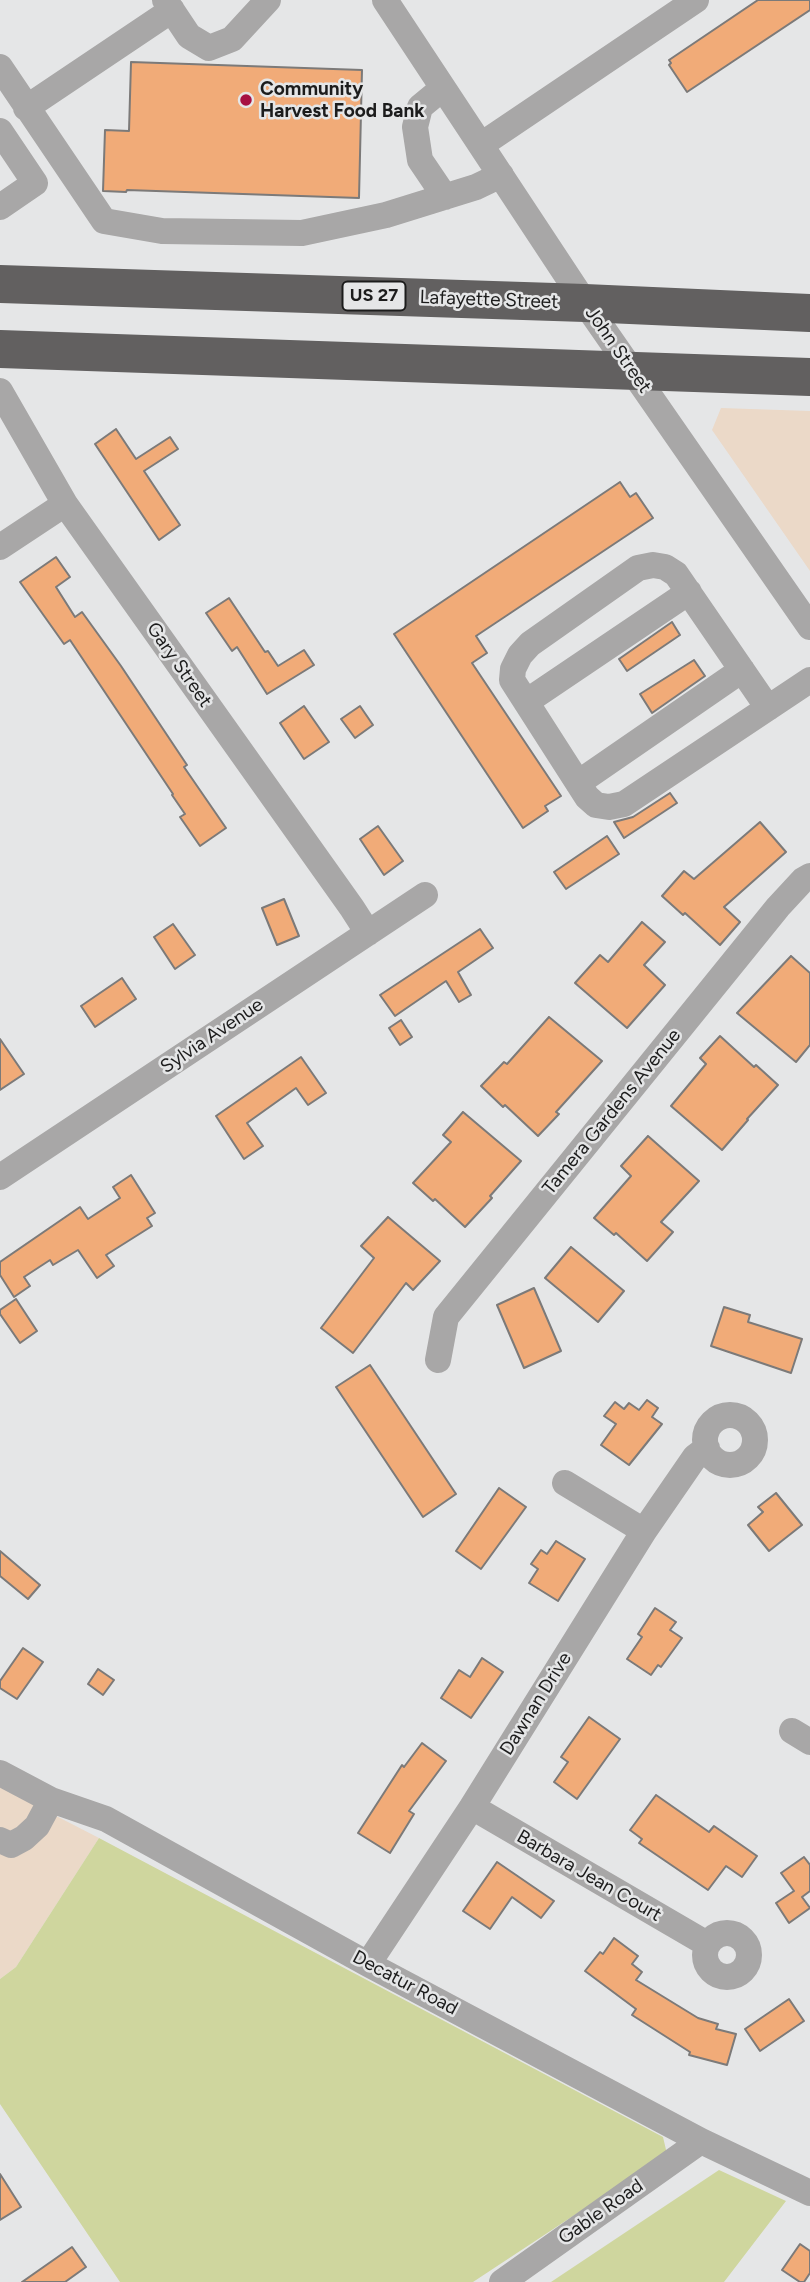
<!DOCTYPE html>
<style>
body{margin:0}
canvas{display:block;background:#e5e6e7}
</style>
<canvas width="810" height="2282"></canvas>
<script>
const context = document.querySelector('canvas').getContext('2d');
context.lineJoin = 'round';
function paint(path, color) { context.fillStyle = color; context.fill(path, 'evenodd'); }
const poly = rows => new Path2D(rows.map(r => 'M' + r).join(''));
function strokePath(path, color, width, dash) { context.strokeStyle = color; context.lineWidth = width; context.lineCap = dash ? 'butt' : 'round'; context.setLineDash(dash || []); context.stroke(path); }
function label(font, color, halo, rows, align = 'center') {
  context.font = font + ' Figtree,sans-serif'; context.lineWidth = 5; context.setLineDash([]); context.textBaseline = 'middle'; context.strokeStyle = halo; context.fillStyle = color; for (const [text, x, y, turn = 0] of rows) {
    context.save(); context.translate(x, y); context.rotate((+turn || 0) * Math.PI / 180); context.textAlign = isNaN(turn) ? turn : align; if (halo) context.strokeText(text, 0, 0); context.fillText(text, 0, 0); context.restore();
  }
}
paint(poly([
 [721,408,810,411,810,571,712,430],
 [0,1787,99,1838,16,1967,0,1979]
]), '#ebd9c8');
paint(poly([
 [99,1838,663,2137,667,2154,473,2282,120,2282,0,2104,0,1979,16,1967],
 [719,2170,786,2201,724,2282,551,2282]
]), '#cfd69e');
const building = poly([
 [758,0,810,0,810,10,687,92,669,65,671,63,669,60,758,0],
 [131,62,362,70,359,198,127,190,126,192,103,191,105,130,129,131,131,62],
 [116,429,136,459,170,437,178,449,144,471,180,525,159,540,95,444,116,429],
 [620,482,630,497,636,493,653,518,476,636,487,653,472,663,561,796,545,806,548,811,523,828,394,634,620,482],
 [56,557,70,577,56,587,75,617,82,612,121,666,187,765,184,767,226,828,200,846,180,817,185,814,172,795,173,794,70,640,64,644,20,582,56,557],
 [229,598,265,652,268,651,278,666,304,650,314,665,267,694,237,647,232,651,206,613,229,598],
 [672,622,680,635,627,671,619,659,672,622],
 [694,660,705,676,652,713,640,694,694,660],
 [304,706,329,742,304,759,280,723,304,706],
 [360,706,373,725,355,738,341,719,360,706],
 [670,793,677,803,624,838,614,822,633,817,670,793],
 [760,822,786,852,724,907,740,922,720,945,685,913,683,915,662,896,684,871,694,879,760,822],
 [378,826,403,861,384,875,360,839,378,826],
 [607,836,619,854,566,889,554,872,607,836],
 [284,899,299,936,277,945,262,908,284,899],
 [642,922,665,942,644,965,665,985,627,1028,575,983,600,955,608,962,642,922],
 [173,924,195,955,175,969,154,937,173,924],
 [480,929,493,948,458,972,471,995,459,1002,446,981,395,1016,380,995,480,929],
 [791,956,810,973,810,1045,796,1062,737,1013,791,956],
 [122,978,136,999,95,1027,81,1006,122,978],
 [549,1017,602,1061,556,1112,559,1114,538,1136,505,1105,503,1107,481,1086,504,1062,507,1064,549,1017],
 [401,1020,412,1037,400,1045,389,1028,401,1020],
 [720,1036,754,1067,756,1065,778,1085,747,1119,748,1120,722,1150,671,1106,706,1064,700,1058,720,1036],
 [0,1039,24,1074,0,1090,0,1039],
 [301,1057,326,1093,308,1105,296,1088,247,1123,263,1146,244,1159,216,1116,301,1057],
 [463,1112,521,1161,490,1196,492,1198,465,1227,435,1199,433,1201,413,1183,451,1142,443,1135,463,1112],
 [648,1136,699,1181,661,1222,673,1232,647,1261,616,1233,614,1235,594,1218,631,1176,621,1166,648,1136],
 [131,1175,155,1213,147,1218,152,1226,106,1255,114,1266,97,1278,78,1250,53,1265,50,1260,24,1277,30,1286,14,1297,0,1275,0,1262,80,1207,88,1219,120,1198,113,1187,131,1175],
 [388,1217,440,1261,413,1290,406,1283,353,1353,321,1328,374,1258,361,1246,388,1217],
 [571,1247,624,1291,598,1322,545,1278,571,1247],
 [534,1288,561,1351,524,1368,497,1305,534,1288],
 [16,1299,37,1331,20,1343,0,1314,0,1310,16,1299],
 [724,1307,750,1315,748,1322,802,1339,791,1373,711,1346,724,1307],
 [370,1365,456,1494,423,1517,336,1387,370,1365],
 [647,1400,658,1408,652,1417,662,1424,629,1465,601,1445,616,1424,604,1416,615,1402,624,1409,629,1403,639,1410,647,1400],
 [499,1488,526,1507,481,1569,456,1551,499,1488],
 [776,1493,802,1525,769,1551,748,1525,763,1512,758,1507,776,1493],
 [556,1541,585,1559,558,1601,529,1583,538,1569,531,1564,541,1550,547,1554,556,1541],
 [0,1551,40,1585,28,1599,0,1576,0,1551],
 [655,1608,676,1622,670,1630,682,1638,661,1667,658,1665,651,1675,627,1659,642,1637,638,1634,655,1608],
 [23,1648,43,1662,17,1699,0,1688,0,1681,23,1648],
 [482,1658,503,1672,471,1718,441,1698,459,1670,470,1677,482,1658],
 [98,1669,114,1680,103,1695,88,1684,98,1669],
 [589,1717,620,1739,577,1799,554,1782,568,1762,561,1757,589,1717],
 [422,1743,446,1761,409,1811,414,1814,390,1853,358,1833,402,1765,404,1767,422,1743],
 [656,1795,709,1832,714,1826,757,1856,742,1877,726,1866,708,1890,639,1843,642,1839,630,1830,656,1795],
 [804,1857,810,1865,810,1891,802,1897,810,1908,789,1923,776,1903,794,1891,781,1873,804,1857],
 [497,1862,554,1901,541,1918,512,1897,490,1929,463,1911,497,1862],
 [614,1938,638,1956,632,1964,642,1972,636,1980,698,2018,718,2024,716,2029,736,2034,727,2065,689,2055,690,2052,632,2015,636,2009,585,1971,600,1952,603,1954,614,1938],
 [789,1999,804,2021,760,2051,745,2029,789,1999],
 [0,2174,21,2207,0,2220,0,2174],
 [800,2244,810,2251,810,2273,804,2282,800,2282,782,2270,800,2244],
 [72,2247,86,2267,65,2282,22,2282,72,2247]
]);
paint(building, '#f1ab78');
strokePath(building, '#7c7a79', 2);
strokePath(poly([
 [165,0,189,36,209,48,232,39,268,0],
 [385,0,585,303,810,627],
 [0,67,104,221,162,231,302,233,386,215,476,187,501,175],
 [443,88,420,107,415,127,420,160,445,197],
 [26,108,172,10],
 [0,131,35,183,0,207],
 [481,145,696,0],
 [0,391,65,504,352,908,368,933],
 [0,547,65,504],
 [526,702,689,592],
 [768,708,676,574,665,567,653,565,638,568,530,644,520,655,513,669,512,680,587,797,596,805,609,807,624,804,810,680],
 [578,783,742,670],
 [0,1177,425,895],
 [438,1360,446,1317,778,907,803,880,810,876],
 '705 1440a25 25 0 1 1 50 0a25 25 0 1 1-50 0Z',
 [565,1483,644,1531],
 [792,1731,810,1742],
 [0,1773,51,1800,106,1819,368,1964,701,2141,810,2193],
 [472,1807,707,1944],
 [0,1840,11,1845,24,1838,37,1826,51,1800],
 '705 1955a22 22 0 1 1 44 0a22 22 0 1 1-44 0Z',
 [368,1964,472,1807,644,1531,695,1457,707,1448],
 [502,2282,701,2141]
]), '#a8a7a7', 26);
strokePath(poly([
 [0,284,585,303,810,313],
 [0,349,810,377]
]), '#626060', 38);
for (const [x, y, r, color] of [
 [246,100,7,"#a71042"]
]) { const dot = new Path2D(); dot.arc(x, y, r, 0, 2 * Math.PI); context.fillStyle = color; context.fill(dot); strokePath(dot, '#e5e6e7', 2.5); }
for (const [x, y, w] of [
 [374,296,63]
]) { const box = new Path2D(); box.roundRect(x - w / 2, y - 14.5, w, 29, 5); context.fillStyle = '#e5e6e7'; context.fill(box); strokePath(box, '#1c1c1c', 2); }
label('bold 18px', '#1c1c1c', null, [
 ["US 27",374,296]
]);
label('bold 19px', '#1c1c1c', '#e5e6e7', [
 ["Community",260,89],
 ["Harvest Food Bank",260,111]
], 'left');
label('19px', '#1c1c1c', '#e5e6e7', [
 ["Lafayette Street",489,300,2],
 ["John Street",618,350,55],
 ["Gary Street",179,665,55],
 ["Sylvia Avenue",212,1036,-34],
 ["Tamera Gardens Avenue",612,1112,-51],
 ["Dawnan Drive",536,1704,-58],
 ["Barbara Jean Court",589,1876,30],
 ["Decatur Road",405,1983,28],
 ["Gable Road",601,2212,-35]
]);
</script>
